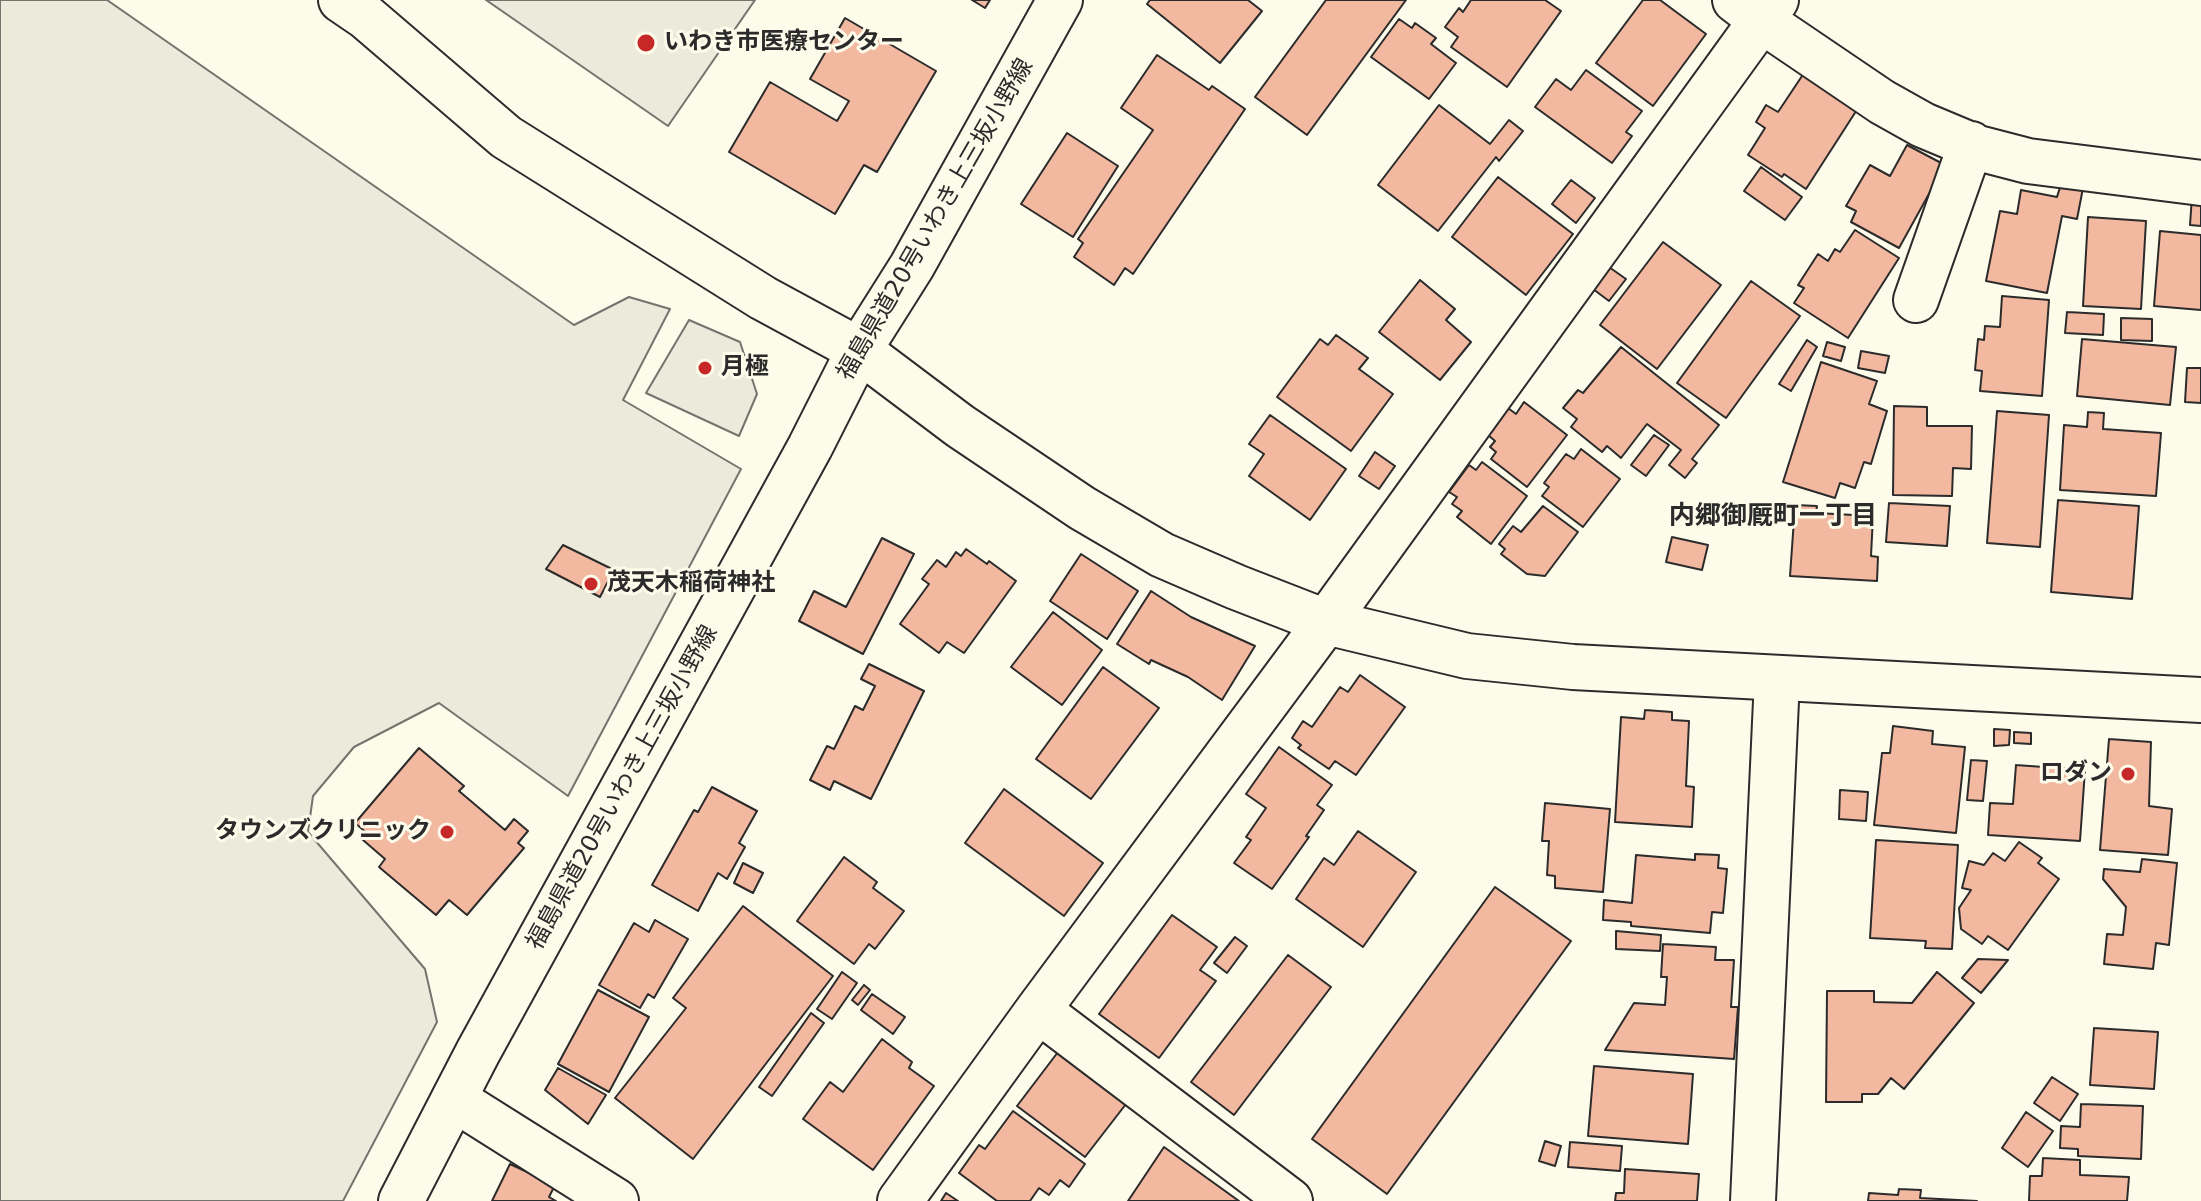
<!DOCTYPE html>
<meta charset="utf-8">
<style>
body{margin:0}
canvas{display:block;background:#fdfbea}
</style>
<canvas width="2201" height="1201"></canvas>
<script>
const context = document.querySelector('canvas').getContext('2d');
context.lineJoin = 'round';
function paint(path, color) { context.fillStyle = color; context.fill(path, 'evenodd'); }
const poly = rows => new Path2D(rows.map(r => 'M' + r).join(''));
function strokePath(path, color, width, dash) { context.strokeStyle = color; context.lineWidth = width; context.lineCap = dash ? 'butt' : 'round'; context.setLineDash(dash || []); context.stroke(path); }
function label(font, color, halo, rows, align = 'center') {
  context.font = font + ' "DejaVu Sans","Noto Sans JP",sans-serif'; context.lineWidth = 6; context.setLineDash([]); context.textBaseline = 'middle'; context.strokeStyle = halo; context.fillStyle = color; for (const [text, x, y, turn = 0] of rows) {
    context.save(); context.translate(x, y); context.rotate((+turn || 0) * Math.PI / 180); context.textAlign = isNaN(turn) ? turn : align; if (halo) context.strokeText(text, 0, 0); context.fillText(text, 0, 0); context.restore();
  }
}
const green = poly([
 [0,0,107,0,574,325,629,297,670,309,623,400,741,469,568,796,439,703,354,747,313,796,308,832,425,969,437,1022,343,1201,0,1201,0,0]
]);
paint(green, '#ecebdb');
strokePath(green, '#74746e', 2);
const parking = poly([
 [486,0,755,0,668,126,486,0],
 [689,320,740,342,757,394,739,436,646,393,689,320]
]);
paint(parking, '#eceadb');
strokePath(parking, '#74746e', 2);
const building = poly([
 [972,0,990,0,985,8,972,0],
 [1150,0,1248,0,1262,11,1220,63,1147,4,1150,0],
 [1326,0,1406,0,1307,135,1255,97,1326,0],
 [1471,0,1545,0,1561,11,1507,87,1451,47,1458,37,1445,27,1459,8,1463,12,1471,0],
 [1643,0,1660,0,1706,34,1653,106,1596,63,1643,0],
 [845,18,936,71,877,172,864,165,835,214,729,152,770,82,837,121,849,101,810,79,845,18],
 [1399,19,1412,28,1415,23,1436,38,1431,44,1456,63,1429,99,1371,57,1399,19],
 [1157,55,1209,90,1212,86,1245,109,1133,274,1125,268,1114,285,1074,257,1083,243,1078,239,1153,130,1121,108,1157,55],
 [1586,70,1642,111,1626,132,1632,136,1612,163,1535,107,1556,79,1571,90,1586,70],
 [1806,70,1860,105,1806,189,1784,174,1782,177,1748,155,1765,128,1756,122,1766,105,1778,112,1806,70],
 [1439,105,1490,144,1509,120,1523,131,1499,161,1496,157,1438,231,1378,185,1439,105],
 [1067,133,1118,166,1073,237,1021,204,1067,133],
 [1907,145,1945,165,1899,248,1851,222,1856,211,1846,206,1870,165,1890,176,1907,145],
 [1761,167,1802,197,1785,220,1744,191,1761,167],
 [1498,177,1573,234,1526,295,1452,237,1498,177],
 [1571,180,1595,198,1576,223,1552,204,1571,180],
 [2061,184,2083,188,2077,219,2062,216,2047,293,1986,281,2000,211,2017,214,2021,190,2057,197,2061,184],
 [2192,196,2201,197,2201,226,2190,225,2192,196],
 [2088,217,2146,221,2141,309,2083,306,2088,217],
 [1855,230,1899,258,1848,338,1794,303,1804,288,1798,285,1818,254,1828,261,1835,249,1840,252,1855,230],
 [2160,231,2201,235,2201,310,2154,306,2160,231],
 [1663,242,1721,285,1657,369,1600,325,1663,242],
 [1609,267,1626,279,1609,301,1593,289,1609,267],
 [1420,280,1455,309,1446,320,1471,342,1440,380,1379,332,1420,280],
 [1751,281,1800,316,1726,418,1677,383,1751,281],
 [2002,296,2049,300,2042,396,1980,391,1982,371,1975,370,1978,339,1984,340,1985,326,2000,327,2002,296],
 [2067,312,2104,314,2103,335,2065,333,2067,312],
 [2121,318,2152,319,2152,341,2121,340,2121,318],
 [1336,335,1368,358,1359,369,1393,394,1351,451,1277,397,1320,339,1328,345,1336,335],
 [2082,339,2176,347,2170,405,2077,396,2082,339],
 [1807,340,1817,347,1791,391,1779,384,1807,340],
 [1827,342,1845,347,1841,361,1823,356,1827,342],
 [1621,347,1719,425,1692,459,1697,463,1685,478,1669,465,1681,450,1647,424,1621,458,1607,446,1602,452,1571,427,1577,419,1563,408,1578,390,1583,393,1621,347],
 [1861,351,1889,356,1885,373,1858,368,1861,351],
 [1821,362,1877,381,1869,404,1887,411,1871,464,1864,462,1855,488,1840,483,1835,498,1783,482,1821,362],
 [2187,368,2201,368,2201,403,2185,402,2187,368],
 [1524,402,1567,435,1527,487,1491,459,1496,452,1490,447,1495,441,1488,435,1508,408,1516,414,1524,402],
 [1894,406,1927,407,1927,426,1972,426,1971,469,1953,468,1952,496,1893,495,1894,406],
 [1997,411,2049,415,2040,547,1987,543,1997,411],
 [2088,412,2104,413,2103,429,2161,433,2156,496,2060,490,2064,425,2087,427,2088,412],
 [1270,415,1346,469,1310,520,1249,476,1264,454,1249,444,1270,415],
 [1654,435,1669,445,1646,476,1631,465,1654,435],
 [1581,449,1620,479,1583,527,1542,496,1549,487,1544,483,1566,454,1574,459,1581,449],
 [1375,452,1395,466,1379,489,1359,476,1375,452],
 [1482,462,1527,496,1491,544,1457,517,1462,511,1452,504,1457,497,1449,492,1469,465,1476,470,1482,462],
 [2058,500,2139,506,2132,599,2051,592,2058,500],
 [1889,503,1950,506,1947,546,1886,542,1889,503],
 [1795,505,1817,506,1816,513,1873,516,1871,556,1878,557,1877,581,1790,576,1795,505],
 [1543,506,1578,532,1545,576,1527,574,1501,554,1505,549,1499,544,1513,526,1521,532,1543,506],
 [1672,537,1708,545,1702,570,1666,562,1672,537],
 [882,538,914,554,863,654,799,621,814,591,846,607,882,538],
 [563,545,614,570,600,597,546,569,563,545],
 [966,549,987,564,989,561,1016,581,964,653,947,642,939,653,900,624,929,584,922,579,937,560,946,567,956,552,961,556,966,549],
 [1081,554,1138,591,1107,639,1050,601,1081,554],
 [1151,591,1191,617,1255,646,1222,700,1188,677,1151,660,1149,664,1117,644,1151,591],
 [1053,612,1102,650,1062,705,1011,667,1053,612],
 [869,664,924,691,871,799,834,781,830,790,810,780,827,746,834,749,855,706,863,710,875,686,861,679,869,664],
 [1103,667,1159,708,1091,799,1036,759,1103,667],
 [1360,675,1405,707,1356,775,1335,761,1329,769,1298,748,1301,745,1292,738,1303,721,1312,727,1340,687,1348,692,1360,675],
 [1645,710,1672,712,1672,720,1689,721,1686,786,1694,787,1692,827,1615,822,1621,717,1644,719,1645,710],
 [1893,726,1933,731,1932,744,1965,747,1956,833,1874,825,1882,753,1890,753,1893,726],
 [1994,729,2010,730,2009,745,1994,746,1994,729],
 [2014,732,2031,733,2031,744,2014,743,2014,732],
 [2109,739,2151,742,2149,806,2172,809,2168,855,2100,850,2109,739],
 [1279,747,1332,785,1317,805,1324,810,1306,836,1309,837,1272,889,1234,863,1251,840,1246,837,1266,808,1246,794,1279,747],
 [419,748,464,786,459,791,505,830,514,819,528,831,518,843,524,848,467,915,449,900,436,915,379,867,385,859,363,840,368,834,355,823,419,748],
 [1971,760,1987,761,1983,801,1967,800,1971,760],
 [2016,765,2085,770,2080,841,1988,835,1990,803,2013,804,2016,765],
 [712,787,757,811,739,843,745,847,727,879,718,873,698,911,652,885,694,810,698,812,712,787],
 [1004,789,1103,863,1064,916,965,843,1004,789],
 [1840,790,1868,792,1866,821,1839,819,1840,790],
 [1545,803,1610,809,1603,892,1555,888,1555,876,1547,875,1549,841,1542,841,1545,803],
 [1358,831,1416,872,1363,947,1296,899,1324,858,1334,865,1358,831],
 [1876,840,1958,845,1952,949,1925,948,1926,941,1870,938,1876,840],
 [2019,842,2042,858,2038,863,2059,879,2008,950,1988,936,1982,944,1961,929,1959,908,1971,890,1962,888,1969,861,1984,865,1993,853,2005,861,2019,842],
 [1695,854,1719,855,1718,868,1727,869,1723,913,1712,912,1710,933,1631,926,1631,922,1603,920,1604,900,1632,903,1636,855,1695,860,1695,854],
 [844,857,877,882,873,888,904,911,875,949,869,944,854,964,797,921,844,857],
 [2142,859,2177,863,2169,945,2156,943,2153,969,2104,964,2107,934,2123,935,2126,907,2103,879,2104,869,2140,872,2142,859],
 [743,863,763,873,753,893,734,883,743,863],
 [1495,887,1571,941,1387,1194,1312,1139,1495,887],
 [743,906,833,976,693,1159,615,1098,686,1008,673,998,743,906],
 [1172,915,1217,947,1200,970,1216,981,1159,1058,1099,1014,1172,915],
 [655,920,688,939,654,998,648,994,640,1008,599,985,634,923,649,932,655,920],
 [1616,931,1661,935,1660,951,1616,949,1616,931],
 [1235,937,1247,946,1227,973,1214,963,1235,937],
 [1663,944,1716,947,1715,960,1734,960,1731,1007,1738,1007,1734,1059,1605,1050,1634,1003,1665,1005,1667,977,1661,977,1663,944],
 [1288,955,1331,987,1234,1115,1191,1082,1288,955],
 [1978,959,2008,960,1981,993,1962,978,1978,959],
 [842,972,857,983,832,1019,817,1009,842,972],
 [1937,972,1974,1003,1904,1089,1891,1078,1878,1094,1862,1094,1862,1102,1826,1102,1827,991,1874,991,1874,1002,1912,1003,1937,972],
 [864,985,870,990,858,1005,852,1000,864,985],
 [598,990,649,1017,609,1092,558,1064,598,990],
 [872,994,905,1017,893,1034,861,1010,872,994],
 [811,1013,824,1023,772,1096,759,1087,811,1013],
 [2094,1028,2158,1032,2154,1089,2090,1085,2094,1028],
 [882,1039,912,1062,909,1068,934,1086,873,1170,803,1119,830,1082,843,1092,882,1039],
 [1058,1052,1126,1104,1085,1157,1017,1106,1058,1052],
 [1594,1066,1693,1074,1688,1144,1588,1136,1594,1066],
 [558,1068,606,1095,588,1124,545,1090,558,1068],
 [2052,1077,2078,1094,2060,1121,2034,1103,2052,1077],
 [2081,1104,2143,1106,2141,1159,2078,1156,2078,1149,2060,1148,2061,1126,2080,1127,2081,1104],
 [1013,1111,1085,1164,1069,1187,1060,1180,1049,1195,1039,1188,1030,1201,997,1201,959,1173,979,1145,985,1149,1013,1111],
 [2026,1112,2053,1131,2028,1167,2002,1148,2026,1112],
 [1545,1141,1561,1146,1555,1166,1539,1161,1545,1141],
 [1570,1142,1622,1146,1620,1171,1568,1167,1570,1142],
 [1164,1147,1239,1201,1128,1201,1164,1147],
 [2043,1158,2080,1160,2080,1175,2129,1177,2127,1201,2029,1201,2030,1176,2042,1176,2043,1158],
 [510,1164,555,1185,549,1197,556,1201,492,1201,510,1164],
 [1625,1169,1699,1174,1697,1201,1615,1201,1616,1193,1624,1193,1625,1169],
 [1899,1189,1921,1190,1920,1198,1977,1201,1868,1201,1869,1193,1898,1195,1899,1189],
 [946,1193,958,1201,941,1201,946,1193]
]);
paint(building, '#f2b8a0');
strokePath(building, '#2b2b2b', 2);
const street = poly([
 [1735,0,1761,20,1882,102,1923,125,1978,148,2028,161,2201,183],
 [1916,300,1971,144],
 [1038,1010,1290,1201],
 [454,1099,616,1201],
 [900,1201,1038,1010,1326,622,1776,0],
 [1753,1201,1777,679]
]);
const secondary = poly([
 [341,0,366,17,506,137,763,298,859,350,960,426,1082,508,1162,555,1236,587,1326,622,1467,656,1573,667,2201,700]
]);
const primary = poly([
 [401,1201,478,1052,810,447,859,350,912,266,1060,0]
]);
strokePath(street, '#2b2b2b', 48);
strokePath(secondary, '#2b2b2b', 48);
strokePath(primary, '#2b2b2b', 48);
strokePath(street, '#fdfbea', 44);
strokePath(secondary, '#fdfbea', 44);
strokePath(primary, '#fdfbea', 44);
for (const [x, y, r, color] of [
 [646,43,10,"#c62828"],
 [705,368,8,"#c62828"],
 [591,584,8,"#c62828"],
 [2128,774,8,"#c62828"],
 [447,832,8,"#c62828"]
]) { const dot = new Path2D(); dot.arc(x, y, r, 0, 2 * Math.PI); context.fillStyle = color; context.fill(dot); strokePath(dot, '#fdfbea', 3); }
label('bold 24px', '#2b2b2b', '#fdfbea', [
 ["いわき市医療センター",664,43],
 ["月極",721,368],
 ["茂天木稲荷神社",607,584],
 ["ロダン",2112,774,"right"],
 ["タウンズクリニック",431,832,"right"]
], 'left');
label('24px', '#2b2b2b', '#fdfbea', [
 ["福島県道20号いわき上三坂小野線",936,220,-60],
 ["福島県道20号いわき上三坂小野線",623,788,-61]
]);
label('bold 26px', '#2b2b2b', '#fdfbea', [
 ["内郷御厩町一丁目",1773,517]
]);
</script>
